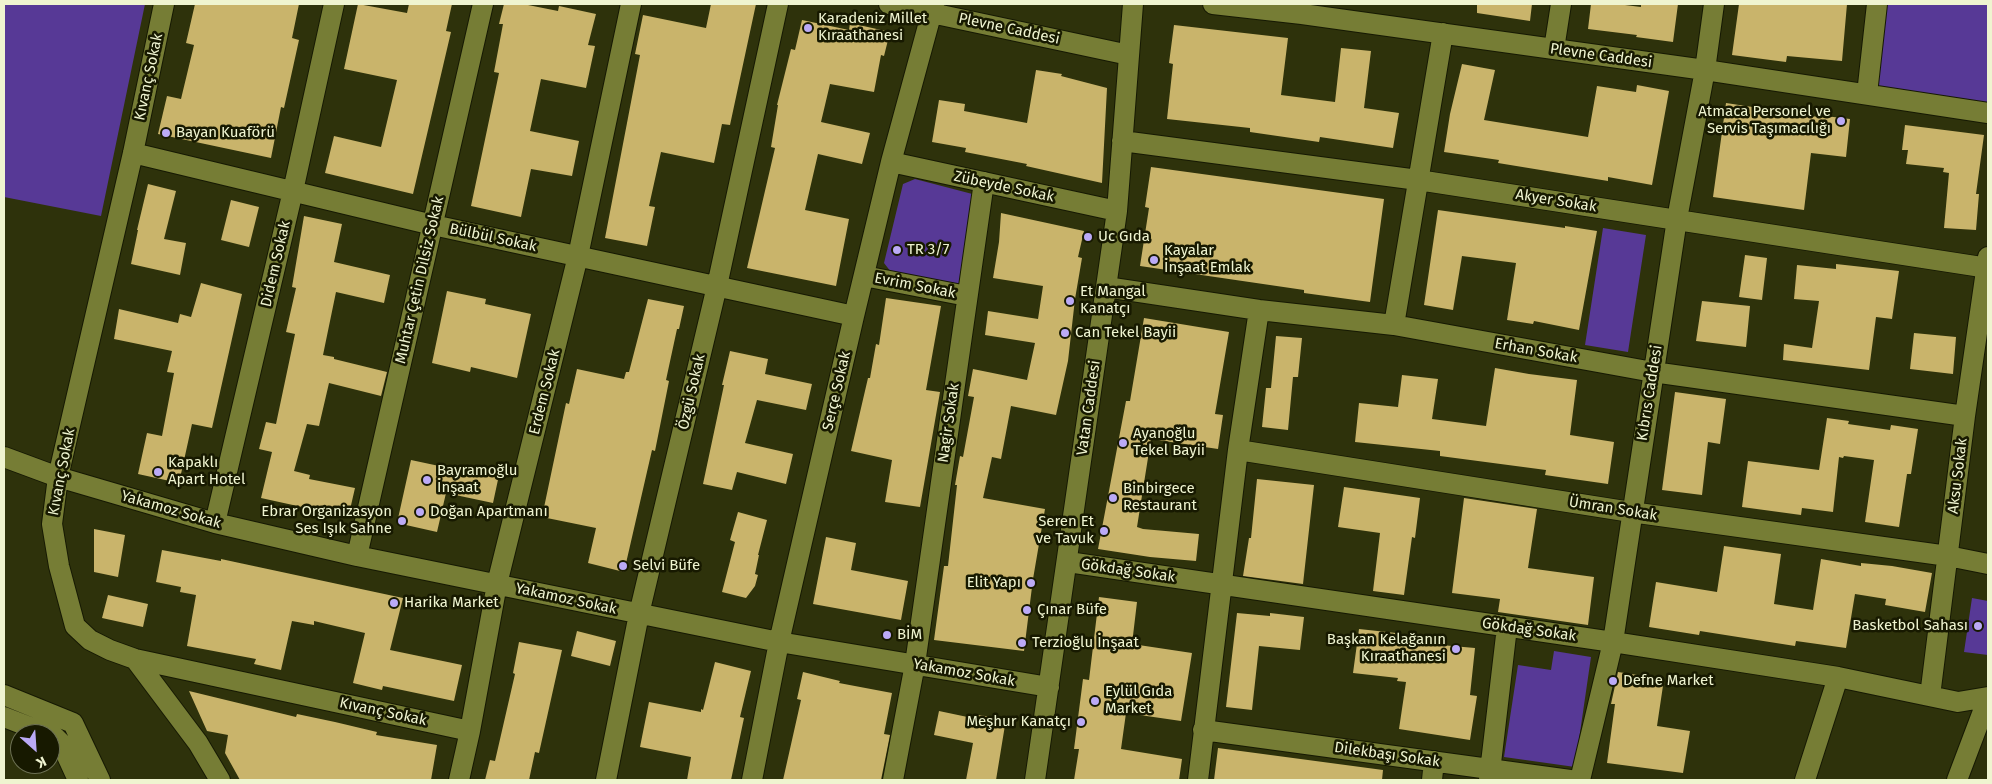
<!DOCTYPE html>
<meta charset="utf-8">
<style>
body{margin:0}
#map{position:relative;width:1992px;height:784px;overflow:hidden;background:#2e320b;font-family:"Fira Sans",sans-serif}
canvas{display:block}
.frame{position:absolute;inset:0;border:5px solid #eff4d0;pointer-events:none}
.north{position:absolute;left:10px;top:724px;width:50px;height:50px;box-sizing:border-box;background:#171900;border:1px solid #6d7153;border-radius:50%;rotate:154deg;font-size:14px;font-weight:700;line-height:20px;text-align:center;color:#eff4d0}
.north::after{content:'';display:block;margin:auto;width:18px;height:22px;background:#bbaaf6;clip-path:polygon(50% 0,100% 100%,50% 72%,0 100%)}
</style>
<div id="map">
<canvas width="1992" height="784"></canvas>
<div class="frame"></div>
<div class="north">K</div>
</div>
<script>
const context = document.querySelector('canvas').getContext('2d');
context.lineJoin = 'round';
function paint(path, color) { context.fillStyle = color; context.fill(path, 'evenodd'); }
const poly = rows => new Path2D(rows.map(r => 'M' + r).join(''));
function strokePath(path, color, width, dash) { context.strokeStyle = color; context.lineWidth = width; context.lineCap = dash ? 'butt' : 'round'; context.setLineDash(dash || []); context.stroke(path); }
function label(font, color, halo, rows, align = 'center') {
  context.font = font + ' "Fira Sans",sans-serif'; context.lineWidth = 5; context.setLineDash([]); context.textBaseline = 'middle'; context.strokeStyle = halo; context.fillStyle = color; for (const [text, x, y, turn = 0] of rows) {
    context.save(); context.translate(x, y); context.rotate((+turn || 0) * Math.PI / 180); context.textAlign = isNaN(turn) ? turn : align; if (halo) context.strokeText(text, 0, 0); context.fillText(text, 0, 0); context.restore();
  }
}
paint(poly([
 [4,4,145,4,101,216,4,197],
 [1884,4,1988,4,1988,103,1873,88],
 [915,179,980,196,961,288,891,272,884,263,903,184],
 [1603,228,1646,235,1628,352,1585,345],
 [1972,598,1988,601,1988,655,1964,652],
 [1554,651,1591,657,1575,767,1504,757,1518,665,1551,670]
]), '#573996');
paint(poly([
 [195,4,299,4,292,38,299,40,284,108,281,107,271,158,158,134,167,96,181,99,194,45,186,43],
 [358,4,407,13,409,4,452,4,446,31,451,32,413,194,325,173,334,136,381,147,397,80,344,69],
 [504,4,523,4,558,11,559,6,596,14,588,45,595,46,586,88,541,79,530,131,579,141,572,176,531,169,521,217,471,206,499,73,494,72,503,24,499,24],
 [711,4,756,4,730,125,722,124,714,163,661,152,649,206,655,207,647,246,605,238,640,55,635,54,643,15,706,28],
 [1477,4,1532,4,1530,21,1477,13],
 [1591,4,1617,4,1641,7,1641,4,1678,4,1673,42,1636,37,1637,35,1588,29],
 [1739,4,1847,4,1842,61,1787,56,1786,62,1732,55],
 [802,20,849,30,850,23,890,32,884,56,881,55,874,92,830,84,821,122,870,133,862,164,818,154,805,210,849,219,836,286,747,268,775,148,771,147,778,105,777,105,791,49,795,50],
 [1174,25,1288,38,1281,95,1335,102,1341,48,1371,51,1364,108,1399,113,1393,148,1320,137,1319,142,1250,132,1250,128,1167,119,1173,64,1169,63],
 [1462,64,1495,70,1484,120,1588,137,1597,86,1636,92,1637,85,1669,91,1652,185,1608,177,1608,181,1498,163,1499,160,1444,152,1450,114],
 [1036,70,1062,74,1061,76,1107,88,1102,183,1026,166,1027,164,965,152,966,148,932,142,939,100,965,104,964,111,1027,123],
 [1726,103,1825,118,1825,116,1850,119,1846,157,1811,153,1804,210,1713,197],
 [1905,125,1984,135,1976,194,1979,194,1976,230,1944,228,1949,173,1943,172,1944,168,1906,164,1908,150,1902,150],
 [1151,167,1384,199,1370,302,1304,293,1304,290,1140,266,1149,208,1145,207],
 [148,184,176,191,164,239,186,243,180,275,131,264,138,230,137,230],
 [231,200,259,207,249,247,221,240],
 [1438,210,1565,228,1565,226,1597,231,1579,330,1534,321,1533,324,1507,320,1516,263,1462,256,1453,310,1424,305],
 [1001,213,1084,231,1078,257,1082,258,1075,299,1068,361,1056,415,1011,406,1001,459,992,457,983,498,1045,509,1033,579,1024,651,934,640,944,566,948,566,957,485,955,485,960,456,963,457,974,397,968,396,973,369,1027,380,1035,343,985,335,988,311,1038,319,1043,286,993,278,999,242],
 [304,216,342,224,334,262,390,275,384,303,336,292,323,355,334,357,334,359,387,372,381,396,329,383,319,426,307,424,294,471,310,475,309,479,355,488,349,514,303,505,302,507,261,498,272,452,259,449,266,422,276,424,295,334,286,332,296,288,292,287],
 [1745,255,1767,258,1762,300,1739,297],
 [1836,264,1899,271,1892,319,1876,317,1869,370,1783,360,1784,344,1812,348,1819,301,1794,299,1797,265,1836,269],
 [201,283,242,294,212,428,192,424,179,483,138,474,147,433,162,436,174,373,167,372,172,351,114,339,119,309,178,323,180,314,191,317],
 [447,291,486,299,485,304,531,314,517,378,471,367,470,372,432,363],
 [886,298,941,306,926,390,940,392,920,507,885,502,892,460,851,451,868,378,870,378,876,344,879,345],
 [648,299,684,306,679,329,677,329,666,380,669,381,655,451,652,450,624,572,588,563,596,528,542,517,566,403,569,404,577,369,624,379,626,372,629,372],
 [1702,301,1750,306,1746,347,1696,341],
 [1144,318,1229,332,1215,414,1223,415,1218,449,1151,439,1137,527,1143,529,1199,534,1196,561,1150,557,1098,549,1126,401,1130,401],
 [1914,333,1956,337,1953,374,1910,369],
 [1276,336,1302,338,1298,377,1293,377,1288,430,1262,427,1266,388,1271,388],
 [730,351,768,359,765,374,812,384,806,410,757,400,745,443,793,454,786,484,737,472,732,490,703,484,724,385,722,385],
 [1495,368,1529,374,1577,380,1570,435,1614,442,1608,484,1545,475,1546,470,1440,456,1440,451,1355,442,1359,403,1398,407,1402,375,1438,379,1432,419,1486,426],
 [1675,392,1726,399,1720,444,1708,442,1702,495,1662,490],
 [1827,418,1849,421,1848,424,1890,430,1891,425,1918,429,1911,474,1907,474,1899,527,1865,522,1874,460,1844,456,1843,458,1839,457,1833,512,1802,508,1801,515,1742,507,1748,461,1819,470],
 [411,460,458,470,459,467,499,475,493,503,446,493,437,532,397,523],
 [1257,479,1314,485,1303,584,1243,576,1249,538,1251,538],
 [1344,487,1420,498,1415,538,1412,537,1404,595,1373,591,1380,533,1338,527],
 [1464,498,1537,509,1528,568,1594,577,1588,625,1498,612,1500,599,1452,593],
 [738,512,767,520,758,555,759,555,755,574,758,575,755,586,746,598,722,592,735,542,730,540],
 [94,529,125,535,118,577,94,572],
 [826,537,856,543,851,570,908,581,901,620,813,604],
 [1724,546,1781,554,1774,604,1813,610,1821,559,1861,566,1861,563,1892,566,1932,573,1925,612,1885,605,1886,599,1855,594,1846,648,1796,641,1795,646,1700,631,1699,635,1649,627,1656,582,1717,592],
 [162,550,221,561,221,559,403,598,390,650,462,665,454,701,383,686,382,690,353,683,365,633,314,621,314,625,292,621,281,670,254,664,256,659,187,646,196,595,180,592,181,587,156,582],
 [108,595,148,604,143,627,102,618],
 [1099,597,1137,602,1132,644,1192,653,1181,721,1126,713,1121,749,1182,759,1179,780,1074,780,1079,749,1074,749,1083,679,1089,680],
 [1237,613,1270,616,1270,613,1304,617,1300,650,1259,646,1252,710,1226,707],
 [1359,629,1396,633,1396,636,1442,643,1441,645,1475,648,1470,695,1477,696,1470,740,1399,729,1406,682,1397,681,1398,678,1353,673],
 [577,631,616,641,610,666,571,656],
 [519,642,562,650,539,753,535,752,529,780,485,780,490,760,495,761,515,674,513,673],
 [715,662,751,671,740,717,744,718,731,780,687,780,691,757,640,747,649,702,701,712,701,709,703,710],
 [803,672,840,681,839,683,892,693,884,734,890,735,881,780,783,780,801,700,797,699],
 [1618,672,1664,679,1657,726,1690,731,1683,773,1607,763,1615,704,1611,704],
 [189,691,296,717,297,714,335,722,377,732,376,735,437,745,431,780,240,780,225,753,228,735,207,731],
 [939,711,977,719,978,715,1006,719,996,780,966,780,973,743,934,735],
 [1218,748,1383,770,1382,780,1214,780]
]), '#c9b46b');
const minor = poly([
 [164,4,133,153,58,477,52,524,59,566,75,626,90,640,110,650,135,659,470,731],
 [889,4,1129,55],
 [1213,4,1302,14,1705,70,1988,113],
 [1554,49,1561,4],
 [1867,94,1877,4],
 [1122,141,1418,180,1988,268],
 [133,153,433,225,854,316],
 [891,162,1117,211],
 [864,276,967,296],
 [1106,287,1259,310,1394,325,1653,372,1965,416],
 [1394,325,1443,33],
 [1238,450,1631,512,1948,556,1988,564],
 [4,457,58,477,215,523,357,556,779,642,1049,687],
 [215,523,293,191,334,4],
 [357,556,483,4],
 [1068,562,1613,642,1838,677,1958,702,1988,697],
 [135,659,198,743,220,780],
 [4,695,73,723,100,780],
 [1930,696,1965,416,1988,257],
 [4,717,48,734],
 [1203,730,1570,780],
 [50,735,55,737,61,743,78,780],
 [459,780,470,731,497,584,578,256,631,4],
 [606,780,639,614,717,286,778,4],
 [752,780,779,642,854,316,891,162,934,4],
 [893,780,915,664,984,182],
 [1035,780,1117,211,1133,4],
 [1198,780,1238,450,1259,310],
 [1432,780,1434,761],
 [1489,780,1507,627],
 [1580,780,1613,642,1677,219,1705,70,1714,4],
 [1805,780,1838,677],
 [1957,780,1988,698]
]);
strokePath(minor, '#161903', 22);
strokePath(minor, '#767d35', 20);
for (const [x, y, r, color] of [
 [808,28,5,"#bbaaf6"],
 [1841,121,5,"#bbaaf6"],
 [166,133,5,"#bbaaf6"],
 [1088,237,5,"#bbaaf6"],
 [897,250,5,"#bbaaf6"],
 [1154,260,5,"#bbaaf6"],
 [1070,301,5,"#bbaaf6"],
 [1065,333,5,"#bbaaf6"],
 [1123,443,5,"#bbaaf6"],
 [158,472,5,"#bbaaf6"],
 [427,480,5,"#bbaaf6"],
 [1113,498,5,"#bbaaf6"],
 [420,512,5,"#bbaaf6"],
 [402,521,5,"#bbaaf6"],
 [1104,531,5,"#bbaaf6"],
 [623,566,5,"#bbaaf6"],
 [1031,583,5,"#bbaaf6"],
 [394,603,5,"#bbaaf6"],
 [1027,610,5,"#bbaaf6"],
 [1978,626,5,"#bbaaf6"],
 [887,635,5,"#bbaaf6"],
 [1022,643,5,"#bbaaf6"],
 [1456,649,5,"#bbaaf6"],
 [1613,681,5,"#bbaaf6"],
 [1095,701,5,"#bbaaf6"],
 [1081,722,5,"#bbaaf6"]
]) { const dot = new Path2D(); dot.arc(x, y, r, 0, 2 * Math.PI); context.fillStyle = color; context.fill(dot); strokePath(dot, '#171900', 2); }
label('15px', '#eff4d0', '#171900', [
 ["Karadeniz Millet",818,19],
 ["Kıraathanesi",818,36],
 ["Atmaca Personel ve",1831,112,"right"],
 ["Servis Taşımacılığı",1831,129,"right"],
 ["Bayan Kuaförü",176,133],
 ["Uc Gıda",1098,237],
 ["TR 3/7",907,250],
 ["Kayalar",1164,251],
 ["İnşaat Emlak",1164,268],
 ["Et Mangal",1080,292],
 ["Kanatçı",1080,309],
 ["Can Tekel Bayii",1075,333],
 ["Ayanoğlu",1133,434],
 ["Tekel Bayii",1133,451],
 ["Kapaklı",168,463],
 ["Apart Hotel",168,480],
 ["Bayramoğlu",437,471],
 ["İnşaat",437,488],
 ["Binbirgece",1123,489],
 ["Restaurant",1123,506],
 ["Ebrar Organizasyon",392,512,"right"],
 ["Ses Işık Sahne",392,529,"right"],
 ["Doğan Apartmanı",430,512],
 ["Seren Et",1094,522,"right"],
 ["ve Tavuk",1094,539,"right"],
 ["Selvi Büfe",633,566],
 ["Elit Yapı",1021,583,"right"],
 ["Harika Market",404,603],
 ["Çınar Büfe",1037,610],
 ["Basketbol Sahası",1968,626,"right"],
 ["BİM",897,635],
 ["Başkan Kelağanın",1446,640,"right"],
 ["Kıraathanesi",1446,657,"right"],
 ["Terzioğlu İnşaat",1032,643],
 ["Defne Market",1623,681],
 ["Eylül Gıda",1105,692],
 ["Market",1105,709],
 ["Meşhur Kanatçı",1071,722,"right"]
], 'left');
label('15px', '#eff4d0', '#171900', [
 ["Plevne Caddesi",1009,29,12],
 ["Plevne Caddesi",1601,56,8],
 ["Kıvanç Sokak",149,77,-78],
 ["Zübeyde Sokak",1004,187,12],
 ["Akyer Sokak",1556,201,9],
 ["Bülbül Sokak",493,238,12],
 ["Didem Sokak",276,264,-77],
 ["Muhtar Çetin Dilsiz Sokak",420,280,-77],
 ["Evrim Sokak",915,286,11],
 ["Erhan Sokak",1536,351,10],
 ["Serçe Sokak",837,391,-77],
 ["Erdem Sokak",545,392,-76],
 ["Özgü Sokak",692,392,-77],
 ["Kıbrıs Caddesi",1650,393,-81],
 ["Vatan Caddesi",1089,408,-82],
 ["Nagir Sokak",949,423,-82],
 ["Kıvanç Sokak",62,472,-79],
 ["Aksu Sokak",1958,476,-83],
 ["Ümran Sokak",1613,509,9],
 ["Yakamoz Sokak",171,510,16],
 ["Gökdağ Sokak",1128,571,8],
 ["Yakamoz Sokak",566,599,12],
 ["Gökdağ Sokak",1529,630,8],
 ["Yakamoz Sokak",964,673,10],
 ["Kıvanç Sokak",383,712,12],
 ["Dilekbaşı Sokak",1387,755,8]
]);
</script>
